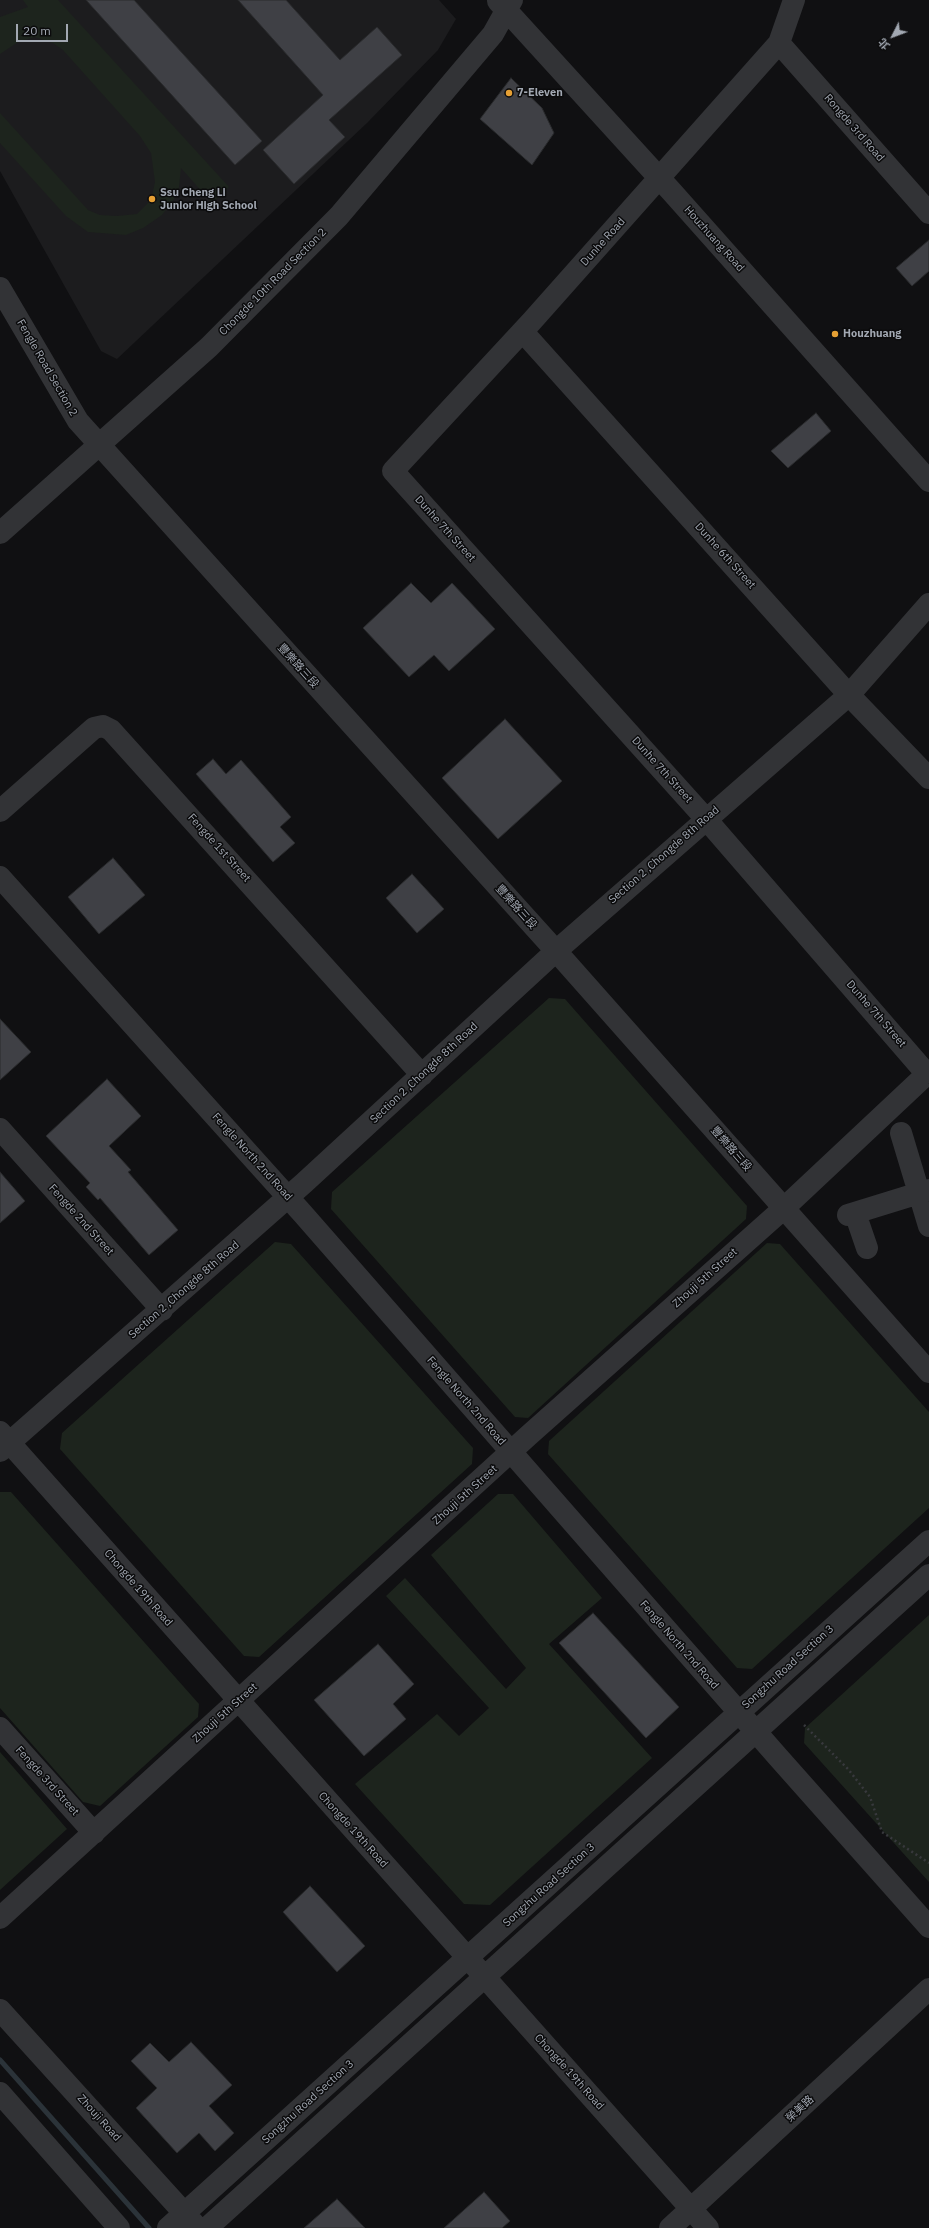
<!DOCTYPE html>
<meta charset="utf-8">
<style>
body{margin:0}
#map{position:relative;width:929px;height:2228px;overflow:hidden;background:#101012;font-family:"IBM Plex Sans","Noto Sans TC",sans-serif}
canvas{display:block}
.north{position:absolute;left:873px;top:16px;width:40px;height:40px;-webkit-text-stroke:3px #0b0b0c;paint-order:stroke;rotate:228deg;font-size:11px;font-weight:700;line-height:16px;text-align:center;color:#a2a8b2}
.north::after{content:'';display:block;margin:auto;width:14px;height:18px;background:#a2a8b2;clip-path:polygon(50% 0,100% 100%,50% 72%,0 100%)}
.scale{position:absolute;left:16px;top:24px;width:52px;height:18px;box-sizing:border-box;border:2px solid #a2a8b2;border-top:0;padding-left:5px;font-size:12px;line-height:14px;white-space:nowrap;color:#a2a8b2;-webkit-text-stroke:3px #0b0b0c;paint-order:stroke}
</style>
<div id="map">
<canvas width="929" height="2228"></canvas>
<div class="north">北</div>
<div class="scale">20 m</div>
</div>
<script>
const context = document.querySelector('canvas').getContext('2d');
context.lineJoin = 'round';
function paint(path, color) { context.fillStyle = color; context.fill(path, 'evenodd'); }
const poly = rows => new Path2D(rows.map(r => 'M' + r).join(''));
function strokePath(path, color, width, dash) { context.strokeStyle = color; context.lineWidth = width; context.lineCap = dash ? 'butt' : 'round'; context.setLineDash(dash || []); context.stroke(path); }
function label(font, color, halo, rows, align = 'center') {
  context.font = font + ' "IBM Plex Sans","Noto Sans TC",sans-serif'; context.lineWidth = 3; context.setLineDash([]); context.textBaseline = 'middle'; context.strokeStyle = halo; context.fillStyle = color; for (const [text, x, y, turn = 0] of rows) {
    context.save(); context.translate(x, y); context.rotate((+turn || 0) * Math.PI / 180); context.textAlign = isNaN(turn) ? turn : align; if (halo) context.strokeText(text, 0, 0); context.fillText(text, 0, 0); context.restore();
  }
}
paint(poly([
 [0,0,439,0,456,19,438,50,367,123,117,359,101,351,0,171]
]), '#1c1c1e');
paint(poly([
 [23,0,58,0,229,187,212,203,181,168,179,187,174,199,162,215,143,228,126,235,88,232,66,216,0,143,0,113,88,210,100,215,117,216,137,214,151,200,155,182,151,153,140,136,63,50,53,43,35,37,18,42,0,54,0,17,28,7],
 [549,998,565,999,747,1206,746,1219,528,1418,515,1417,331,1209,332,1192],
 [275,1242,291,1244,473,1448,472,1464,259,1657,244,1656,60,1449,62,1433],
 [767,1243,780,1244,929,1412,929,1508,752,1669,737,1668,548,1454,549,1441],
 [0,1492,11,1492,199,1704,198,1717,100,1806,83,1802,0,1708],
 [498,1494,513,1494,602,1598,549,1644,652,1758,490,1905,464,1904,355,1784,437,1714,459,1736,489,1708,386,1596,405,1578,506,1689,526,1668,431,1555],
 [929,1615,929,1882,804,1743,805,1728],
 [0,1752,67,1829,0,1890]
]), '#1d241d');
strokePath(poly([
 [0,2060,149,2228]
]), '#2b3339', 5);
const building = poly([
 [86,0,134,0,262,141,235,165,86,0],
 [238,0,286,0,340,60,377,27,402,55,329,120,345,137,294,184,263,150,323,95,238,0],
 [511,78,542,108,554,133,532,165,480,119,511,78],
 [929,240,929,271,912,286,896,268,929,240],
 [816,413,831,431,788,468,771,451,816,413],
 [411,583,431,603,452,583,495,629,449,671,434,655,409,677,363,628,411,583],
 [505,719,562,781,498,839,442,778,505,719],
 [213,759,226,774,241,760,291,817,280,827,295,843,273,862,196,774,213,759],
 [113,858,145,895,99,934,68,897,113,858],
 [412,874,444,909,417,933,386,898,412,874],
 [0,1019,31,1052,0,1080,0,1019],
 [107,1079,141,1116,109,1146,131,1170,128,1172,178,1230,149,1255,100,1198,98,1200,86,1187,90,1183,46,1136,107,1079],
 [0,1172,25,1201,0,1223,0,1172],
 [593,1613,679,1707,646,1738,559,1643,593,1613],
 [378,1644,414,1684,393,1704,406,1719,364,1756,314,1700,378,1644],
 [310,1886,365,1946,337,1972,283,1912,310,1886],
 [191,2042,232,2085,209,2106,234,2133,215,2151,199,2133,177,2153,136,2108,157,2088,131,2061,150,2043,169,2062,191,2042],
 [484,2192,510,2221,502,2228,444,2228,484,2192],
 [337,2199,365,2228,304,2228,337,2199]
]);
paint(building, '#3f4045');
strokePath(building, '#2a2b2d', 1);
strokePath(poly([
 [804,1725,848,1769,870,1797,882,1832,929,1863]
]), '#38393d', 2.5, [2, 3]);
strokePath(poly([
 [794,0,779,43,532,321,393,471,706,819,926,1073],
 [498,1,672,192,929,481],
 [779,43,929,213],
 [0,288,78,421,556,951,929,1372],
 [523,332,849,695,929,778],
 [0,533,209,347,339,216,493,34,512,0],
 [0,811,94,728,103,726,111,730,422,1075],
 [0,877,303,1214,778,1757,929,1927],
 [0,1129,162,1310],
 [901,1133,929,1226],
 [855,1213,867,1248],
 [848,1215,929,1190],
 [0,1432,708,2228],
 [0,1451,304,1183,556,951,849,695,929,604],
 [0,1728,94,1833],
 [0,1918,528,1436,783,1209,929,1072],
 [0,2010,194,2224],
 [0,2093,119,2228],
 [168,2228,929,1541],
 [207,2228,929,1575],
 [670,2228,929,1989]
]), '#323336', 22);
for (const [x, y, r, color] of [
 [509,93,4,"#e6a034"],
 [152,199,4,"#e6a034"],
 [835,334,4,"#e6a034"]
]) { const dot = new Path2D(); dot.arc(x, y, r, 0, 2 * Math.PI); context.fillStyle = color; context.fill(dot); strokePath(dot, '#0b0b0c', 1.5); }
label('bold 11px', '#a2a8b2', '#0b0b0c', [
 ["7-Eleven",517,93],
 ["Ssu Cheng Li",160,193],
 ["Junior High School",160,206],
 ["Houzhuang",843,334]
], 'left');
label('11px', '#a2a8b2', '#0b0b0c', [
 ["Rongde 3rd Road",854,128,49],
 ["Houzhuang Road",714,239,48],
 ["Dunhe Road",603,242,-48],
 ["Chongde 10th Road Section 2",273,282,-45],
 ["Fengle Road Section 2",47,368,60],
 ["Dunhe 7th Street",445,529,48],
 ["Dunhe 6th Street",725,556,48],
 ["豐樂路三段",298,666,48],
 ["Dunhe 7th Street",662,770,48],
 ["Fengde 1st Street",219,848,48],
 ["Section 2 ,Chongde 8th Road",664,855,-41],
 ["豐樂路三段",516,907,48],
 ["Dunhe 7th Street",876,1014,49],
 ["Section 2 ,Chongde 8th Road",424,1073,-43],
 ["豐樂路三段",731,1149,49],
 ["Fengle North 2nd Road",252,1157,48],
 ["Fengde 2nd Street",81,1220,48],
 ["Zhouji 5th Street",705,1278,-42],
 ["Section 2 ,Chongde 8th Road",184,1290,-41],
 ["Fengle North 2nd Road",466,1401,49],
 ["Zhouji 5th Street",465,1495,-42],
 ["Chongde 19th Road",138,1588,49],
 ["Fengle North 2nd Road",679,1645,49],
 ["Songzhu Road Section 3",788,1667,-42],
 ["Zhouji 5th Street",225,1713,-42],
 ["Fengde 3rd Street",47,1781,48],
 ["Chongde 19th Road",353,1830,48],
 ["Songzhu Road Section 3",549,1885,-42],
 ["Chongde 19th Road",569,2072,48],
 ["Songzhu Road Section 3",308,2102,-42],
 ["榮美路",800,2109,-43],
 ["Zhouji Road",99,2118,48]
]);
</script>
